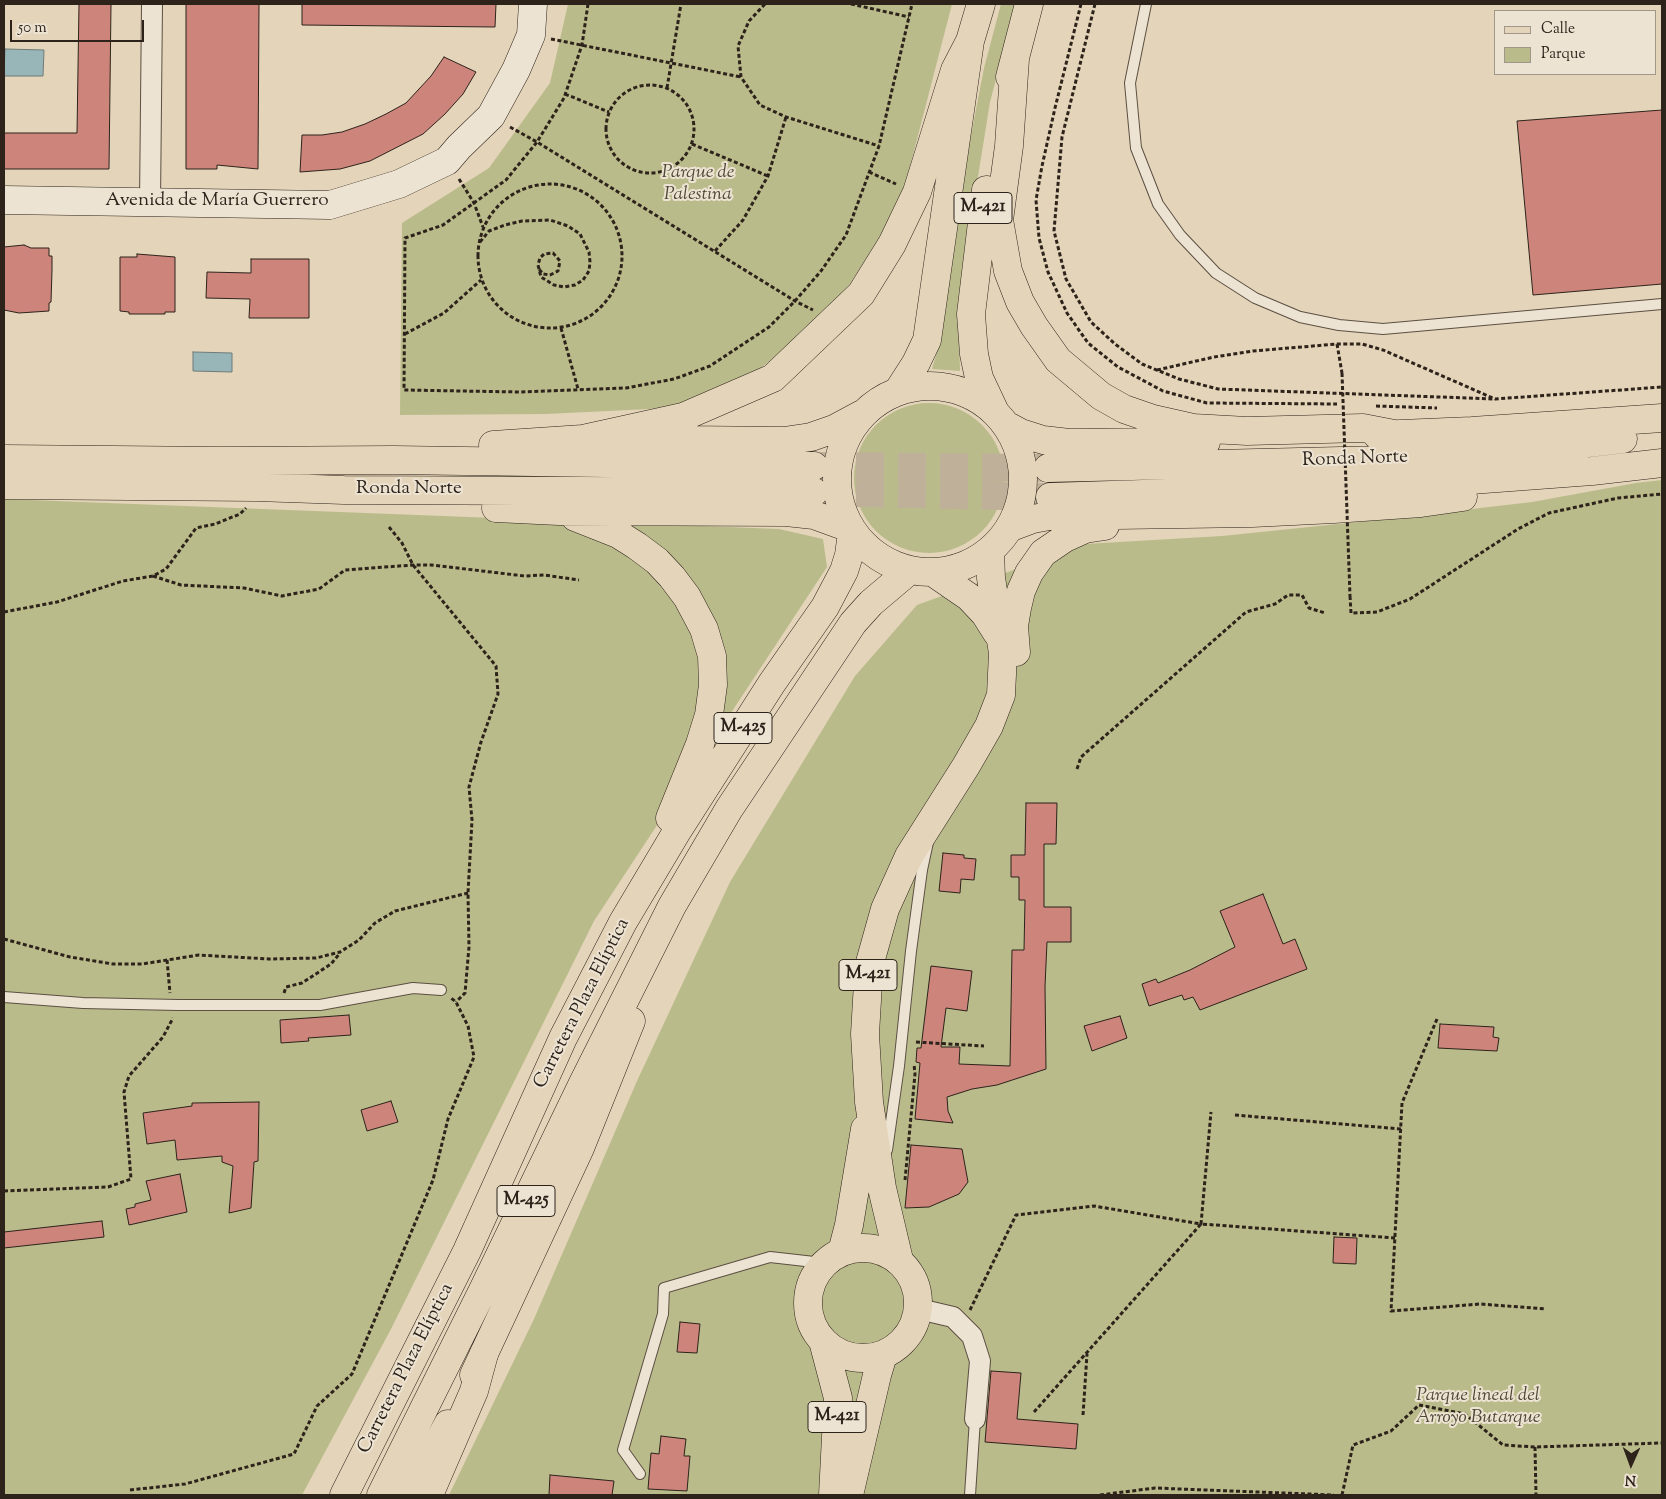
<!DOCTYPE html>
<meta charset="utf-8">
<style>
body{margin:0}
#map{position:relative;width:1666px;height:1499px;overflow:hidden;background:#e4d4b9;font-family:"Sorts Mill Goudy",serif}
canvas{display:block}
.frame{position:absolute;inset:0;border:5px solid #2d231b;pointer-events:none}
.legend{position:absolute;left:1494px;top:10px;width:162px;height:65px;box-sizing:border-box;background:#ede3d2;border:1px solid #a09689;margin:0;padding:6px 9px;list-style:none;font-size:15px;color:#2d231b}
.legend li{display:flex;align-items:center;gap:10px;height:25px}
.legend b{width:25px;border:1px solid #a09689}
.north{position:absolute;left:1606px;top:1439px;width:50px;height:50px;-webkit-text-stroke:4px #ede3d2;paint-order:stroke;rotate:182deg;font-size:14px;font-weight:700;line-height:20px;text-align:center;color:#2d231b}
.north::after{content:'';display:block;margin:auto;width:18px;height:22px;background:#2d231b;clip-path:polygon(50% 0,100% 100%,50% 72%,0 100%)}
.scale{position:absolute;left:10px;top:20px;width:134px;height:22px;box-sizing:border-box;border:2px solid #2d231b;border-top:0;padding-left:6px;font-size:15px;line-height:18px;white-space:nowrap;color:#2d231b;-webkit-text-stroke:4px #ede3d2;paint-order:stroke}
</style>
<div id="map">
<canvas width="1666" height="1499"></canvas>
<div class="frame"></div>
<ul class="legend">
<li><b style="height:6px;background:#e4d4b9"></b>Calle</li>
<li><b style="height:14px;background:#babb8b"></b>Parque</li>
</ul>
<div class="north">N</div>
<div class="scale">50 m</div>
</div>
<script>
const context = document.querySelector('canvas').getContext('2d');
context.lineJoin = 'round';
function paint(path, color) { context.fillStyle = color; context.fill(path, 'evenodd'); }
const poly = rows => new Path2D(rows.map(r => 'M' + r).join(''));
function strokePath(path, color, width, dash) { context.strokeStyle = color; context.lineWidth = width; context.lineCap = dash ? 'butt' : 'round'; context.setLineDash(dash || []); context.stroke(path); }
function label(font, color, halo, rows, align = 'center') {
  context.font = font + ' "Sorts Mill Goudy",serif'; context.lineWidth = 4; context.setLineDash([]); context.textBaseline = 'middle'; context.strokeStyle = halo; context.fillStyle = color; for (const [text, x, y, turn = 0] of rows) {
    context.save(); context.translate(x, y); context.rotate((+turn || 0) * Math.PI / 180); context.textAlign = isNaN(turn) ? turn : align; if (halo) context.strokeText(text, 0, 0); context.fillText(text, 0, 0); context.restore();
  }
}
paint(poly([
 [568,4,952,4,900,205,832,312,712,406,546,414,400,415,402,223,489,168,550,83],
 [1001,4,1016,4,990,102,971,220,962,286,959,337,960,371,932,369,941,338,969,146,984,68],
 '854 478a75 75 0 1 1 150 0a75 75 0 1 1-150 0Z',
 [1662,480,1662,1495,449,1495,534,1319,637,1081,730,882,855,676,917,605,1085,544,1222,536,1377,520,1532,502,1636,483],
 [4,499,779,529,823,539,827,567,594,921,391,1329,302,1495,4,1495]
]), '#babb8b');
const water = poly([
 [5,49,44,50,43,76,4,76,5,49],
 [193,352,232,353,232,372,193,371,193,352]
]);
paint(water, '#98b6b8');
strokePath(water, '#6d7b79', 1);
const building = poly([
 [79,4,111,4,109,169,4,169,4,133,77,133,79,4],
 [186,4,259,4,258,169,217,165,217,169,186,169,186,4],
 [302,4,496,4,495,27,302,25,302,4],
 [444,57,476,72,463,94,445,114,423,134,370,161,340,169,300,172,302,135,322,135,342,132,365,124,386,114,406,103,431,76,444,57],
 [1662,110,1662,284,1533,295,1517,121,1662,110],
 [24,245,31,248,49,248,49,256,52,256,52,270,51,302,49,303,49,311,19,313,4,310,4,247,24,245],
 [137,254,175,257,175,312,165,312,165,314,129,314,129,312,120,311,120,257,137,257,137,254],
 [251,259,309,259,309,318,249,318,250,299,206,298,207,272,251,273,251,259],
 [1026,803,1057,803,1056,844,1044,844,1044,907,1071,907,1071,942,1047,942,1045,986,1046,1069,997,1085,972,1089,947,1097,948,1111,953,1123,915,1119,920,1063,916,1062,917,1048,921,1048,931,966,972,971,967,1011,946,1008,941,1047,960,1047,959,1064,1010,1066,1012,950,1024,950,1025,900,1019,900,1019,877,1011,877,1011,855,1025,855,1026,803],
 [943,853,964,855,964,858,976,859,974,880,961,879,960,893,939,891,943,853],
 [1263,894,1283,944,1295,939,1307,969,1200,1010,1193,997,1184,1000,1182,995,1149,1006,1142,984,1156,979,1158,983,1190,970,1235,947,1220,911,1263,894],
 [349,1015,351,1035,308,1038,309,1041,281,1043,280,1020,349,1015],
 [1120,1016,1127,1038,1092,1051,1084,1026,1120,1016],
 [1440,1024,1494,1027,1493,1037,1499,1038,1497,1051,1438,1048,1440,1024],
 [391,1101,398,1122,367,1131,361,1110,391,1101],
 [259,1102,258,1161,254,1162,251,1208,229,1213,233,1166,222,1162,222,1156,177,1160,175,1140,147,1144,143,1113,192,1106,192,1103,259,1102],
 [911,1145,962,1149,968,1182,959,1194,929,1207,905,1208,911,1145],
 [180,1174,187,1212,129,1225,126,1209,135,1207,135,1204,151,1200,146,1181,180,1174],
 [102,1221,104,1237,4,1248,4,1232,102,1221],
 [1334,1237,1357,1238,1356,1264,1333,1263,1334,1237],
 [680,1322,700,1324,697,1353,677,1352,680,1322],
 [991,1371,1021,1373,1017,1419,1078,1424,1076,1449,985,1442,991,1371],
 [661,1436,686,1439,684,1456,690,1456,687,1491,648,1489,651,1453,659,1454,661,1436],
 [550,1475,614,1481,612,1495,549,1495,550,1475]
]);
paint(building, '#cc847b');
strokePath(building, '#2d231b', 1);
strokePath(poly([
 [814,466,1048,468],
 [814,492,1050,497]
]), '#bfb199', 28, [28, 14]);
const lane = poly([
 [1146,4,1130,83,1136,148,1158,204,1180,235,1216,273,1255,298,1300,317,1339,325,1383,329,1662,304],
 [4,997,83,1003,178,1005,320,1005,413,988,441,990],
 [887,1150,899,1066,911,951,922,870,928,842],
 [640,1474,623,1450,663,1314,664,1288,770,1257,823,1263],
 [970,1495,975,1419]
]);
const street = poly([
 [150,202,152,4],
 [919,1309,953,1317,972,1336,980,1361,975,1419]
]);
const secondary = poly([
 [4,200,330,205,399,184,447,161,459,147,491,116,516,70,531,35,533,4]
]);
const primary = poly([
 [1015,59,1009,146,999,220,1008,271,1020,302,1034,326,1058,360,1101,396,1124,409,1153,419,1193,428,1247,431,1363,428,1394,434],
 [1010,77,1029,4],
 [986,190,971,314,974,354,979,378,995,412],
 '837 479a93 93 0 1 1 186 0a93 93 0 1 1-186 0Z',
 [898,391,916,363,927,340,970,41,981,4],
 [1006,425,1021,433,1043,440,1069,443,1206,442],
 [1377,435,1472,431,1662,418],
 [583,439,683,417,773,378,861,294,892,244,917,192,955,70,970,41],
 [493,445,583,439,784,441,811,437,834,429,862,414],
 [4,459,221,461,394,460,814,466],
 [1048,468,1383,460,1544,448,1623,439],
 [4,485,256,487,344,490,814,492],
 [1050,497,1390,486,1592,471,1662,463],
 [496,508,559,511,786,512,814,515,850,528],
 [575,517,618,534,637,546,657,561,672,577,687,597,704,629,712,656,713,685,709,715,700,744,670,818],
 [1009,528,1033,519,1049,516,1252,513,1334,509,1421,503,1463,497],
 [934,573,969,597,985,614,997,633],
 [1016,652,1014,626,1017,608,1021,591,1029,573,1043,553,1065,538,1085,529,1105,526],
 '808 1303a55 55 0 1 1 110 0a55 55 0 1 1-110 0Z',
 [842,1252,849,1225,865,1129],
 [899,1260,882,1188,869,1102,865,1034,869,966,885,909,909,856,966,766,989,726,1001,695,1003,653,991,578,990,551],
 [823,1341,838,1398,833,1495],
 [474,1375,580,1148,631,1021],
 [344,1495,467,1251,563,1038,623,922,676,833,772,683,825,607,844,571,849,555,852,533],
 [381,1495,483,1290,583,1083,672,906,729,809,853,623,871,603,910,570],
 [410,1495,448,1424],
 [849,1495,877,1375,883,1355]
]);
const highway = poly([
 [429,1495,474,1391,484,1354]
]);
strokePath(lane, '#5b4f42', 12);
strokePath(street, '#5b4f42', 22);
strokePath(secondary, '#2d231b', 29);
strokePath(primary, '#2d231b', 29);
strokePath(highway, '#2d231b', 29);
strokePath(poly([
 [588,4,582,45,564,98,537,142,506,180,443,225,405,238,404,390,520,392,626,388,674,379,710,366,769,327,795,301,821,271,846,235,879,146,912,4],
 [765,4,749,21,738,46,741,77,760,105,786,117,879,146],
 [851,4,909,17],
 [1081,4,1055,108,1042,166,1036,200,1039,238,1048,272,1067,313,1088,343,1118,367,1163,391,1207,403,1337,404],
 [1095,4,1062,137,1054,231,1066,279,1091,322,1115,344,1142,364,1179,379,1218,389,1495,399],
 [551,39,741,77],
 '606 129a44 44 0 1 1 88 0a44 44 0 1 1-88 0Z',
 [667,88,681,4],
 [565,94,609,112],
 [510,127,537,142,795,301,813,310],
 [692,144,768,176],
 [869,172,896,184],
 [459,179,474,203,483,227],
 '478 256a72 72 0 1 1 144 0a72 72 0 1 1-144 0Z',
 [480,242,489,231,505,225,522,221,550,220,568,226,580,234,589,252,590,262,589,271,583,280,575,285,564,287,554,285,541,277,538,265,540,258,544,254,553,253,560,261,558,271,550,275,543,274,539,269],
 [715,251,743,220,768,176,786,117],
 [561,328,578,389],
 [405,334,444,313,481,280],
 [1337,344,1342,373],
 [1157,370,1214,357,1253,351,1337,344,1362,344,1383,350,1495,399,1662,387],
 [1376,406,1437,408],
 [389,527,402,543,413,565,496,666,498,694,481,742,469,787,472,820,468,893,469,947,465,993,456,1002],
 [153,576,181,585,244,588,282,596,319,589,345,570,413,565,431,565,525,576,544,575,579,580],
 [1350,596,1351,613,1377,612,1410,599,1518,529,1549,513,1618,498,1662,494],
 [4,612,57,602,123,581,153,576,166,569,196,528,215,524,240,514,246,508],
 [1077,769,1081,757,1246,612,1275,604,1288,595,1302,595,1309,608,1325,613],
 [4,939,70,957,113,964,142,964,199,955,269,959,316,958,340,952,359,940,375,923,395,911,468,893],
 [167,960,170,993],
 [284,993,286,987,302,983,331,964,340,953],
 [1437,1019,1402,1103,1391,1311,1480,1304,1546,1309],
 [916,1042,984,1046],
 [1235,1115,1401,1129],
 [905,1180,915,1074,914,1064],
 [4,1191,108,1187,131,1179,124,1092,129,1076,163,1037,173,1018],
 [970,1310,1016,1215,1094,1206,1201,1224,1211,1112],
 [1034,1412,1201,1224,1395,1238],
 [1083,1415,1087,1354],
 [1535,1447,1536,1495],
 [130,1490,185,1484,294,1454,317,1406,352,1374,433,1180,448,1119,474,1057,468,1026,456,1002,451,998],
 [1100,1495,1155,1488,1334,1495],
 [1342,1495,1353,1445,1391,1431,1419,1405,1465,1414,1503,1445,1535,1447,1662,1443]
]), '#2d231b', 3, [4, 2.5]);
strokePath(lane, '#ede3d2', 10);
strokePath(street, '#ede3d2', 20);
strokePath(secondary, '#ede3d2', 28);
strokePath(primary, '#e4d4b9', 28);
strokePath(highway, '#e4d4b9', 28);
strokePath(poly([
 [1342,373,1350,596]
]), '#2d231b', 3, [4, 2.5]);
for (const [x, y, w] of [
 [983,208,58],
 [743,728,58],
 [868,975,58],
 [526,1201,58],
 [837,1417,58]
]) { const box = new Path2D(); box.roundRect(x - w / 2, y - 15.5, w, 31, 4); context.fillStyle = '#ede3d2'; context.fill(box); strokePath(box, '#2d231b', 1); }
label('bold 18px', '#2d231b', null, [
 ["M-421",983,208],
 ["M-425",743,728],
 ["M-421",868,975],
 ["M-425",526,1201],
 ["M-421",837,1417]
]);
label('italic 19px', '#504937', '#ede3d2', [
 ["Parque de",698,174],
 ["Palestina",698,196],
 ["Parque lineal del",1478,1397],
 ["Arroyo Butarque",1478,1419]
]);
label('19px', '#2d231b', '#ede3d2', [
 ["Avenida de María Guerrero",217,202],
 ["Ronda Norte",1355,460,-2],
 ["Ronda Norte",409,490],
 ["Carretera Plaza Elíptica",583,1004,-63],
 ["Carretera Plaza Elíptica",407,1369,-63]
]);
</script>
